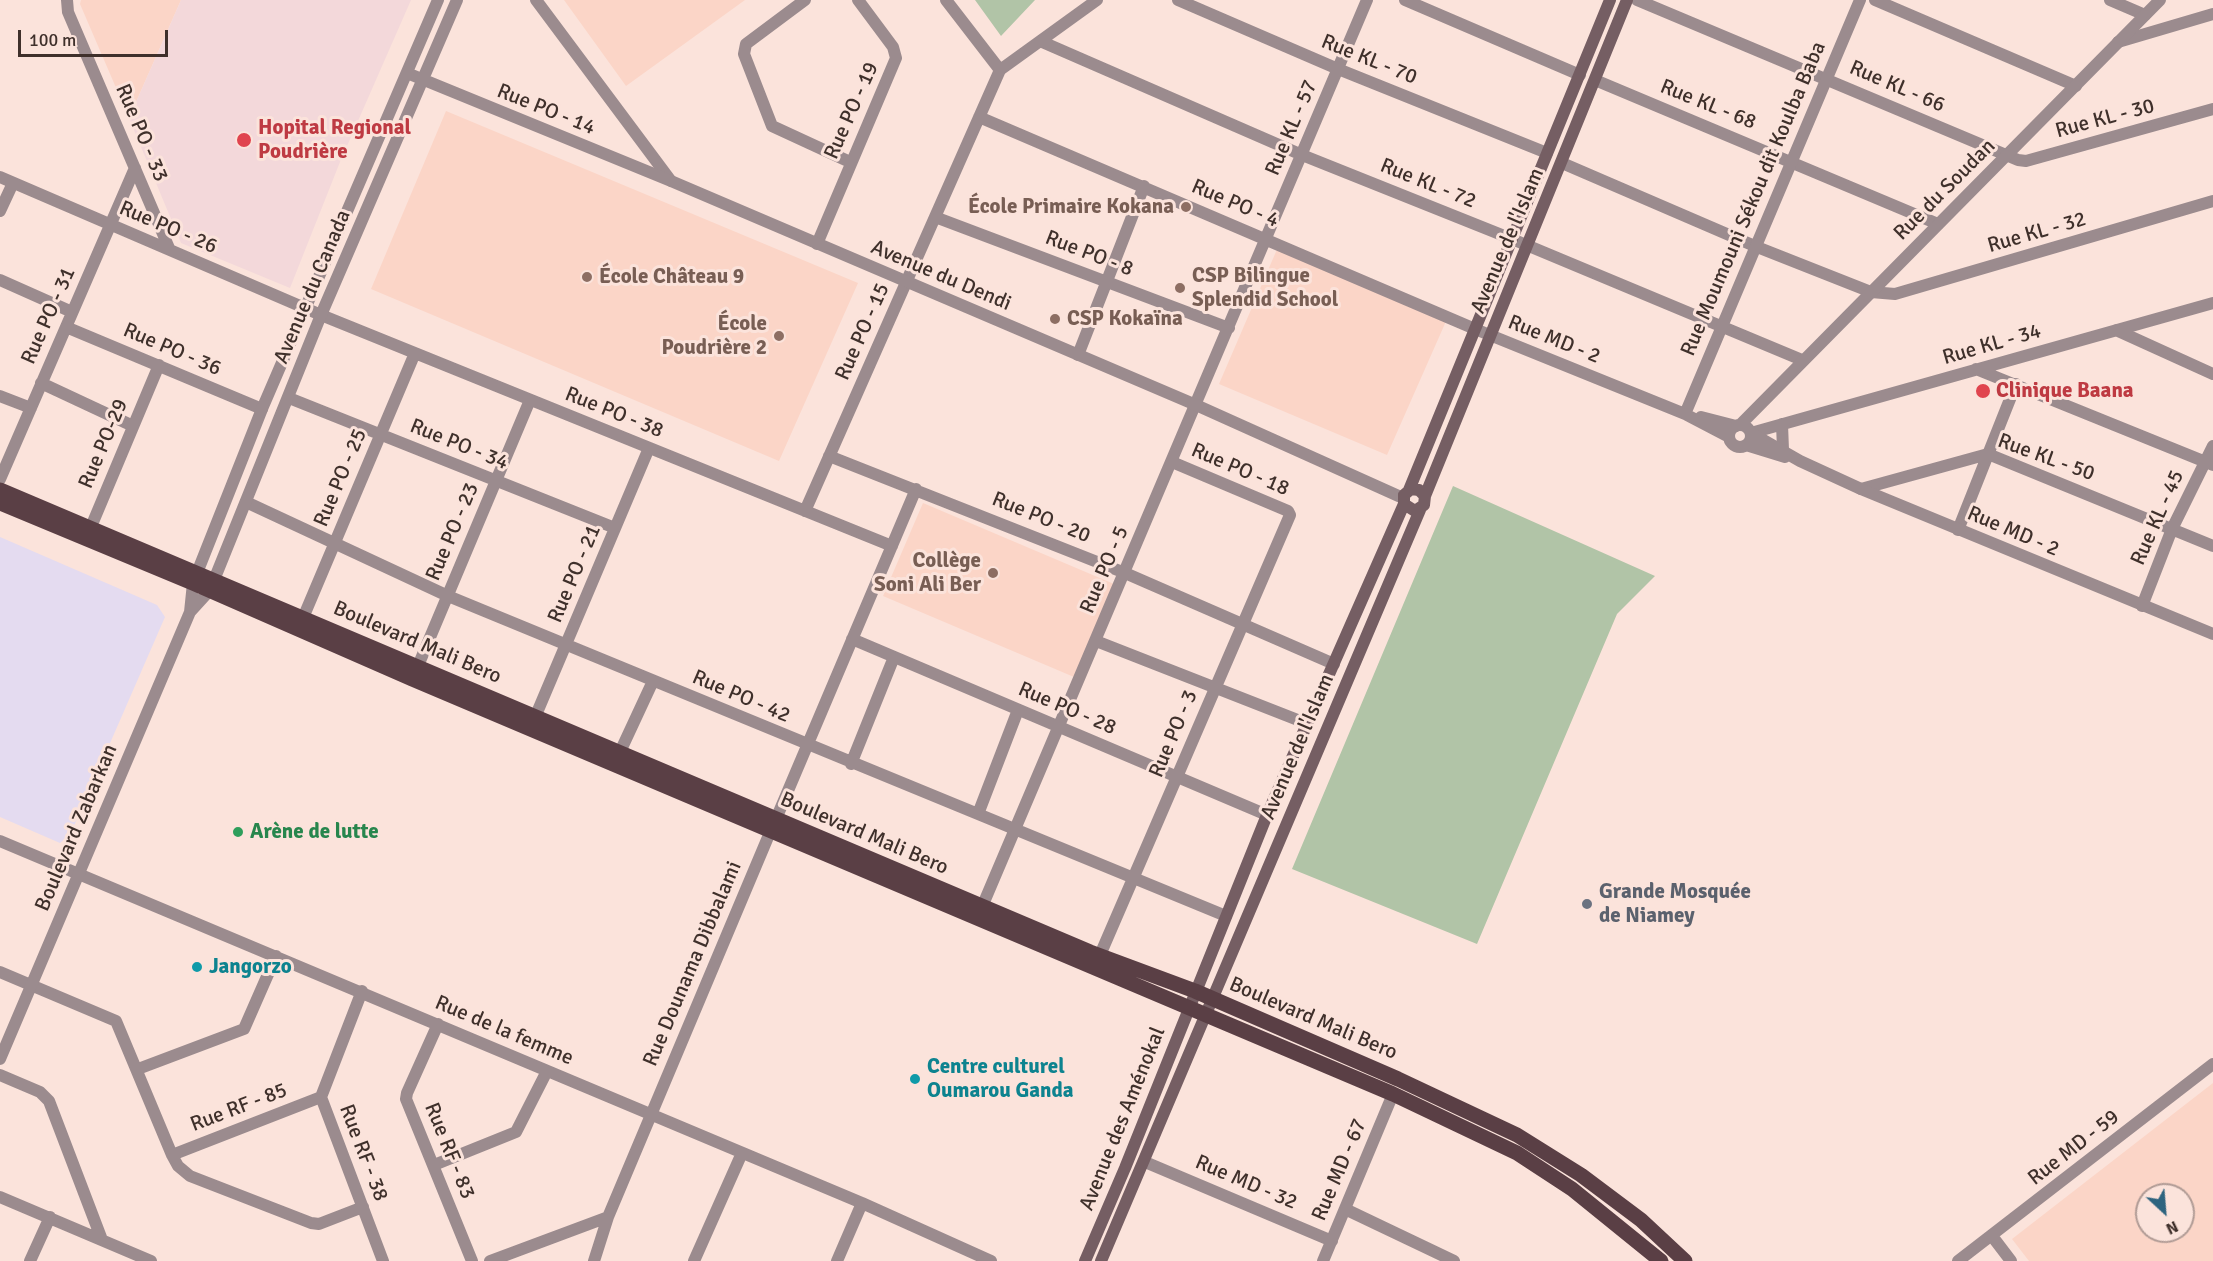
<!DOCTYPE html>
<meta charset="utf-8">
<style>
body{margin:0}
#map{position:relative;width:2213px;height:1261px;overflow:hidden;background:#fbe3db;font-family:Signika,sans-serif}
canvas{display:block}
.north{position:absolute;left:2135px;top:1183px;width:60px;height:60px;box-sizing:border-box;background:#fbe3db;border:2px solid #b09b95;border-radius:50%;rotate:154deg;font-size:16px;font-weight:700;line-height:24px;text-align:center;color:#3f302b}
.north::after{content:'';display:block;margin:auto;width:21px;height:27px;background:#2e647f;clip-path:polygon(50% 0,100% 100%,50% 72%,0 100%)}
.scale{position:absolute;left:18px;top:30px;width:150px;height:27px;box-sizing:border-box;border:3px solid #3f302b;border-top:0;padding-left:8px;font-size:18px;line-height:21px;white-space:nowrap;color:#3f302b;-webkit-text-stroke:4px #fbe3db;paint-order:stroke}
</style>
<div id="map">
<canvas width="2213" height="1261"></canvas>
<div class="north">N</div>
<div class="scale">100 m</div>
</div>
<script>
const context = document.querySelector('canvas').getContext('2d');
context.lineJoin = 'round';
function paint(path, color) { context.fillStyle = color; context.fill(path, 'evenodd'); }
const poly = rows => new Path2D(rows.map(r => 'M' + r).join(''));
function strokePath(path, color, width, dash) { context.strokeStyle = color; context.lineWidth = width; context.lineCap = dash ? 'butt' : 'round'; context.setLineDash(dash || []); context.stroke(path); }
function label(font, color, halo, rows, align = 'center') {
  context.font = font + ' Signika,sans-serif'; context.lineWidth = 6; context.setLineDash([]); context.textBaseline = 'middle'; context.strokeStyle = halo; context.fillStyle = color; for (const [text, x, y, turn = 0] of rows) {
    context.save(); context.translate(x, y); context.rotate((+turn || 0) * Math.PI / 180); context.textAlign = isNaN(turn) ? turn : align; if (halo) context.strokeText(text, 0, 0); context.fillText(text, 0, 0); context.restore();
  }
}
paint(poly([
 [0,537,157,605,165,617,70,835,60,843,0,817]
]), '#e4dbf0');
paint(poly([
 [81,0,181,0,129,118,80,4],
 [564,0,745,0,626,86],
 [446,111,858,283,779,461,371,289],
 [1278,247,1447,319,1387,455,1219,384],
 [923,503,1114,584,1074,677,883,596],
 [2213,1083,2213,1261,2029,1261,2012,1239],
 [2147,1195,2183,1195,2183,1231,2147,1231]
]), '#fbd5c7');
paint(poly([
 [181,0,411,0,340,162,290,288,181,243,129,118]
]), '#f3d8da');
paint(poly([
 [975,0,1035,0,1001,36],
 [1453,486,1655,576,1617,614,1477,944,1292,869]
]), '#b1c4a7');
strokePath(poly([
 [67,0,68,12,169,248],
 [536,0,671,181],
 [805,0,746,44,744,54,772,126,850,162],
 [946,0,1000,70],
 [1178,0,1338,69,1547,153],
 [1405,0,1580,75],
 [1637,0,2018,160,2026,161,2213,109],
 [1875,0,2076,86],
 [2110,0,2145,15],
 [1040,41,1302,155,1512,239,1802,360],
 [2118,42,2213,14],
 [1000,70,1097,0],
 [1595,80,1938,224],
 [979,117,1475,329],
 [1562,163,1757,247,1871,292,1895,294,2213,201],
 [0,177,321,315,892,546],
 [0,211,13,183],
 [935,217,1229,328],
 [817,244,896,58,893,47,858,0],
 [0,280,72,312],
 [66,327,262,409],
 [2116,330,2213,374],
 [1078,355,1144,186],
 [1976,369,2213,465],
 [41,383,133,426],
 [0,396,31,408],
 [289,398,615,528],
 [1782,424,1783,450],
 [1751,433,2213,303],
 [829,456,1125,573,1334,664],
 [0,479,135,168],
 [1861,489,1988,454,2213,546],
 [246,502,448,596,1226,916],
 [805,511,1000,70],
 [1958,530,2016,384],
 [88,534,159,365],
 [2142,606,2172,529,2213,446],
 [303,618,415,353],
 [852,639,1267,815],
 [1096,641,1308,724],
 [415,673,530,400],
 [536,715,649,448],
 [620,752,653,681],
 [851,764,894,657],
 [978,814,1018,710],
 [776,819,916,489],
 [0,841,862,1203,991,1261],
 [979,914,1367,0],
 [1097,962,1290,515,1288,511,1172,462],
 [0,972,116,1021,172,1155,178,1166,190,1176,311,1223,319,1224,363,1207],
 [362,991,321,1097,383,1261],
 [438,1024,407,1093,406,1099,472,1261],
 [138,1069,244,1029,276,956],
 [0,1075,40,1092,49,1101,102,1240],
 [172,1155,321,1097],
 [1145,1162,1332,1241],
 [434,1165,516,1132,547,1071],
 [0,1197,151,1261],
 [1345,1209,1454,1261],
 [1992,1236,2011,1261],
 [30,1261,50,1217],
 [490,1261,608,1217,771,830],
 [594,1261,608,1217],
 [694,1261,742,1153],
 [837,1261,862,1203],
 [1323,1261,1393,1094],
 [1958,1261,2213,1064]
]), '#9b8b8e', 12);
strokePath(poly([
 [407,73,671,181,1196,405,1403,498],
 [1475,329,1685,414,1729,437],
 [1685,414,1860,0],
 [1701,417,1736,426],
 [1740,425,2160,0],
 '1729 436a11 11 0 1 1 22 0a11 11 0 1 1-22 0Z',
 [1751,433,1800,461,1861,489,2213,634],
 [1746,445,1785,457],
 [190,612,210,590,321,315,457,0],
 [0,1059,190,612,193,583,262,409,438,0]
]), '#9b8b8e', 12);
strokePath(poly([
 [1409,490,1610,0],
 [1425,496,1419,490,1411,489,1404,495,1404,504,1415,511,1424,505,1425,496,1627,0],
 [1085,1261,1125,1168,1267,815,1404,504],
 [1101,1261,1420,510]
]), '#755e63', 12);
strokePath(poly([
 [0,490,1090,952,1195,991,1398,1079,1517,1135,1581,1175,1641,1220,1685,1261],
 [0,503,193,583,412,679,1393,1094,1517,1153,1572,1189,1661,1261]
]), '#5a3f45', 15);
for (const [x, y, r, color] of [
 [244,140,8,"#e0444e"],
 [1186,207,6,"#8d6e63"],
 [587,277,6,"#8d6e63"],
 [1180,288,6,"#8d6e63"],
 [1055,319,6,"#8d6e63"],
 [779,336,6,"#8d6e63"],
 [1983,391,8,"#e0444e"],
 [993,573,6,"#8d6e63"],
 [238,832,6,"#2e9e5b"],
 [1587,904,6,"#6b7280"],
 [197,967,6,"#0f9aa8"],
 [915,1079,6,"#0f9aa8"]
]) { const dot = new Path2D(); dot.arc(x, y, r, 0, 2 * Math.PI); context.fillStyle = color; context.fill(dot); strokePath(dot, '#fbe3db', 2); }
label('21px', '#3f302b', '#fbe3db', [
 ["Rue KL - 70",1369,60,22],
 ["Rue KL - 66",1897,87,23],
 ["Rue KL - 68",1708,105,22],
 ["Rue PO - 14",546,110,22],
 ["Rue PO - 19",852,111,-66],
 ["Rue KL - 30",2105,119,-15],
 ["Rue KL - 57",1292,128,-67],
 ["Rue PO - 33",141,133,67],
 ["Rue KL - 72",1428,184,22],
 ["Rue du Soudan",1945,190,-45],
 ["Rue Moumouni Sékou dit Koulba Baba",1754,199,-67],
 ["Rue PO - 4",1235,204,23],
 ["Rue PO - 26",168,228,23],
 ["Rue KL - 32",2037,233,-16],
 ["Avenue de l'Islam",1508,241,-67],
 ["Rue PO - 8",1089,254,21],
 ["Avenue du Dendi",941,276,23],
 ["Avenue du Canada",313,287,-67],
 ["Rue PO - 31",49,316,-66],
 ["Rue PO - 15",863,332,-66],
 ["Rue MD - 2",1554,340,22],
 ["Rue KL - 34",1992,345,-16],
 ["Rue PO - 36",172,350,23],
 ["Rue PO - 38",614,413,22],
 ["Rue PO-29",104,444,-67],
 ["Rue PO - 34",459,445,22],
 ["Rue KL - 50",2046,458,20],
 ["Rue PO - 18",1240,470,23],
 ["Rue PO - 25",341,478,-67],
 ["Rue PO - 20",1041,518,22],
 ["Rue KL - 45",2158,518,-66],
 ["Rue PO - 23",453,532,-67],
 ["Rue MD - 2",2013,532,23],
 ["Rue PO - 5",1105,570,-67],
 ["Rue PO - 21",575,574,-67],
 ["Boulevard Mali Bero",417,643,23],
 ["Rue PO - 42",741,697,23],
 ["Rue PO - 28",1067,709,23],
 ["Rue PO - 3",1174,734,-67],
 ["Avenue de l'Islam",1298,747,-67],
 ["Boulevard Zabarkan",77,828,-67],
 ["Boulevard Mali Bero",864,834,23],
 ["Rue Dounama Dibbalami",693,964,-67],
 ["Boulevard Mali Bero",1313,1019,23],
 ["Rue de la femme",504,1031,23],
 ["Rue RF - 85",239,1108,-21],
 ["Avenue des Aménokal",1123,1119,-68],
 ["Rue MD - 59",2074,1148,-38],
 ["Rue RF - 83",449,1151,68],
 ["Rue RF - 38",363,1153,69],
 ["Rue MD - 67",1340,1170,-67],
 ["Rue MD - 32",1246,1183,23]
]);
label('bold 21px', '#be3a42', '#fbe3db', [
 ["Hopital Regional",258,128],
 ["Poudrière",258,152],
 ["Clinique Baana",1996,391]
], 'left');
label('bold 21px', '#785e54', '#fbe3db', [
 ["École Primaire Kokana",1174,207],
 ["CSP Bilingue",1192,276,"left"],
 ["Splendid School",1192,300,"left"],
 ["École Château 9",599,277,"left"],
 ["CSP Kokaïna",1067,319,"left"],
 ["École",767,324],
 ["Poudrière 2",767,348],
 ["Collège",981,561],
 ["Soni Ali Ber",981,585]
], 'right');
label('bold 21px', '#27864d', '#fbe3db', [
 ["Arène de lutte",250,832]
], 'left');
label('bold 21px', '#5b616d', '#fbe3db', [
 ["Grande Mosquée",1599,892],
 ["de Niamey",1599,916]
], 'left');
label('bold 21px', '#0d838f', '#fbe3db', [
 ["Jangorzo",209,967],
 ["Centre culturel",927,1067],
 ["Oumarou Ganda",927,1091]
], 'left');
</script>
